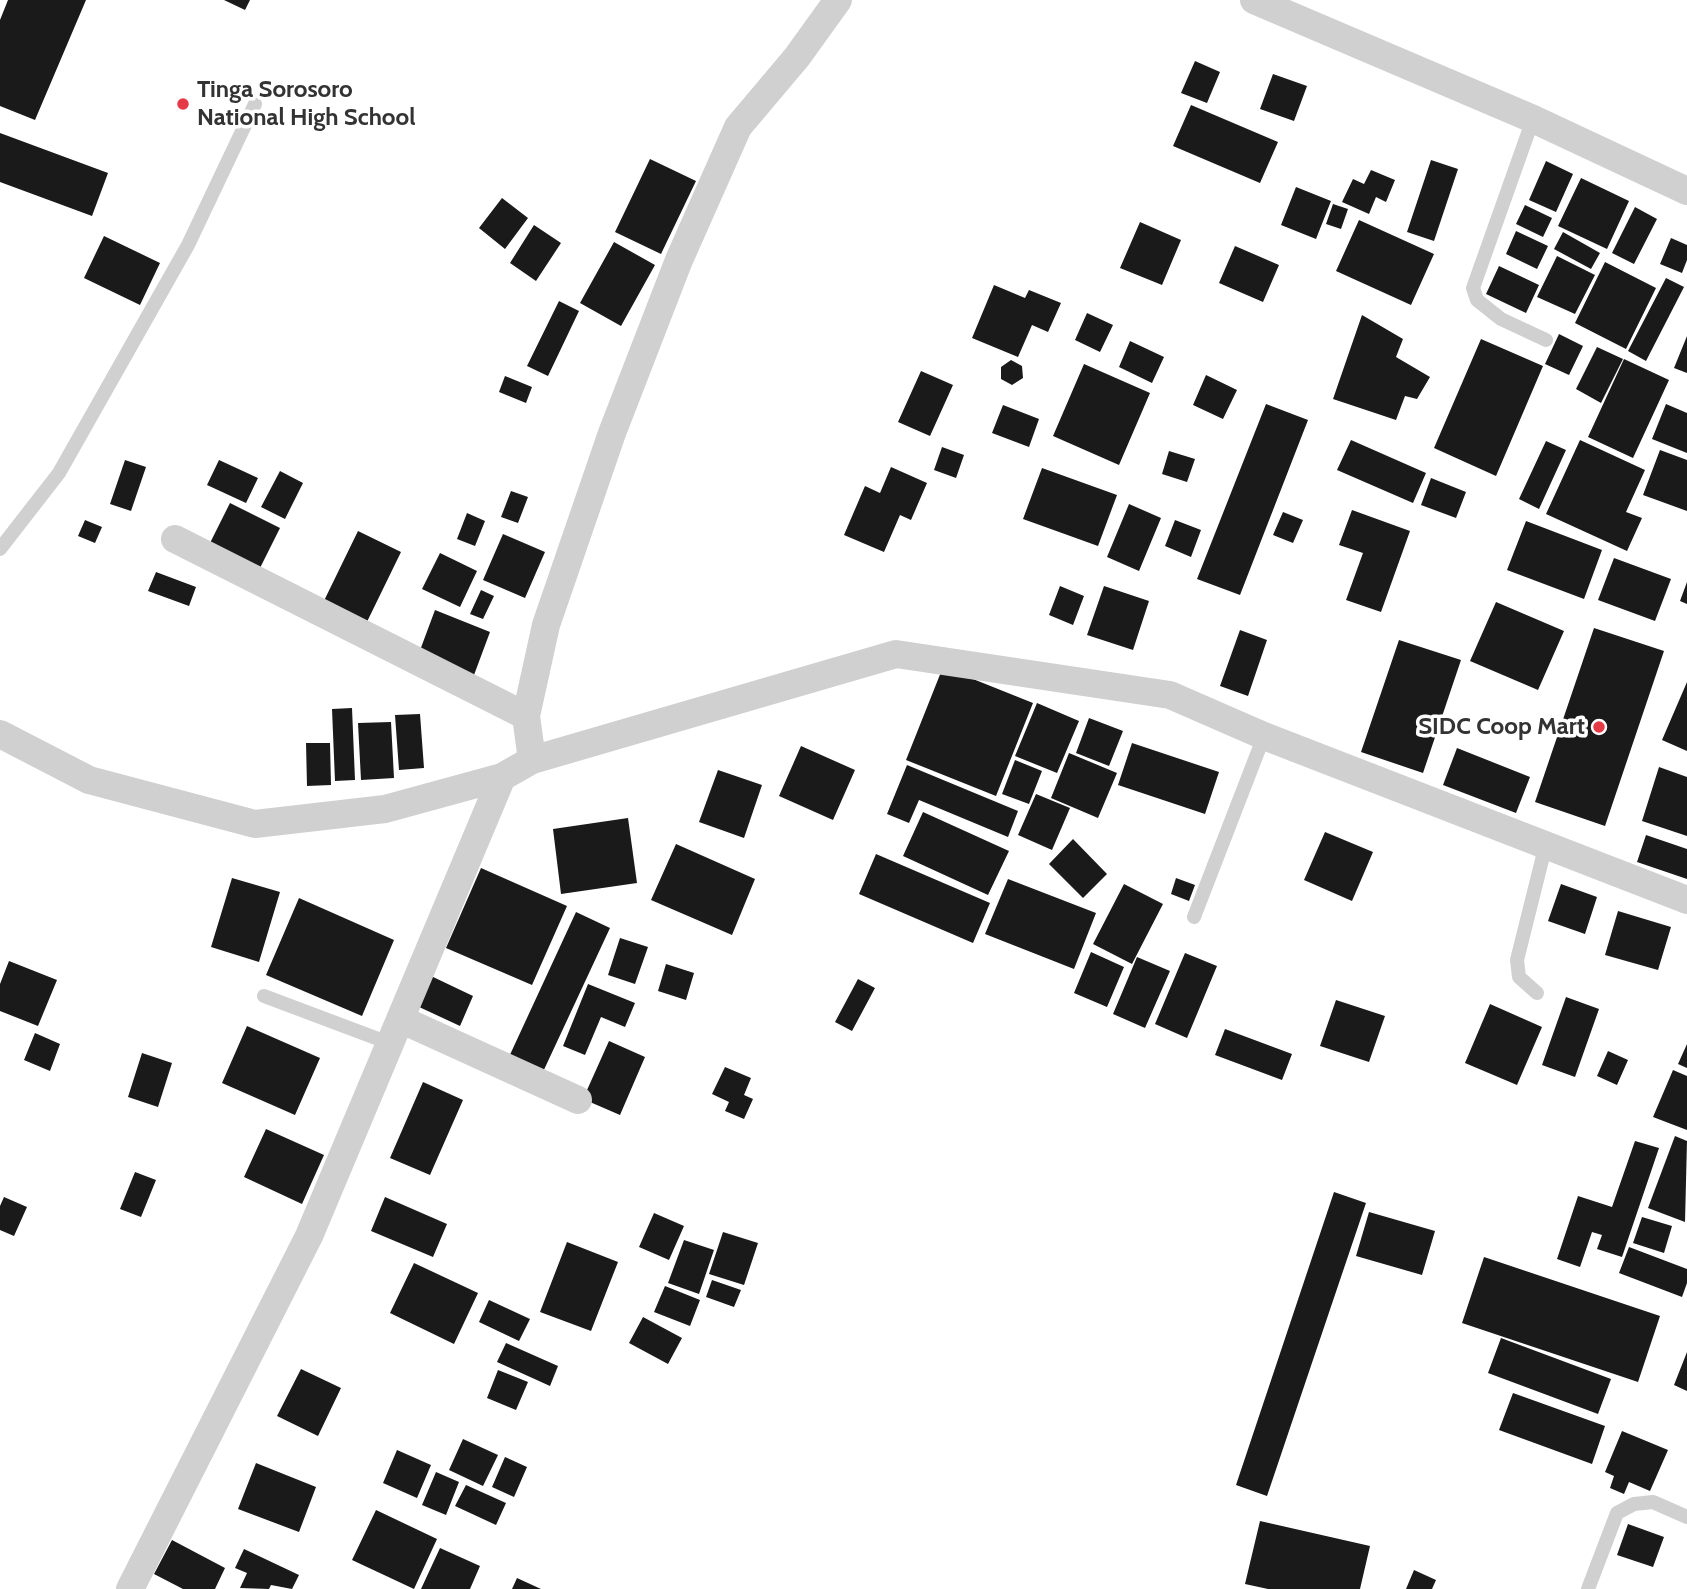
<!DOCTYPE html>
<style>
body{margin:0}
canvas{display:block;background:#fff}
</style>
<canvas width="1687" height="1589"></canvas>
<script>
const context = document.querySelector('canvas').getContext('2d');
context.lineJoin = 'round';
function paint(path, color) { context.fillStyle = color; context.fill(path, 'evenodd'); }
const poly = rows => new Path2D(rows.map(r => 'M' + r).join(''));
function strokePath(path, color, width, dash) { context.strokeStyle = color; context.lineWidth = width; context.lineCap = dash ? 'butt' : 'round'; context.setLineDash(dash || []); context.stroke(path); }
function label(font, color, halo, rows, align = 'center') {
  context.font = font + ' Cabin,sans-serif'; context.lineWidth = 7; context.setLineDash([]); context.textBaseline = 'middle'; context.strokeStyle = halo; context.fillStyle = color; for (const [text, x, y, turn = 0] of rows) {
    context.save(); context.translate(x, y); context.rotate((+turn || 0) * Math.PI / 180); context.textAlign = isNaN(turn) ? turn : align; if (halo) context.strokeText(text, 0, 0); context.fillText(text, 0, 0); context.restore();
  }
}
paint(poly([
 [8,0,86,0,35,120,0,106,0,20],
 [224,0,250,0,245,10],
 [1195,61,1220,72,1207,103,1181,93],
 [1273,74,1307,86,1294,121,1260,109],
 [1191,105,1278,142,1260,183,1173,146],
 [0,133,108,173,92,216,0,182],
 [650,159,696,181,661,254,615,232],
 [1431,160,1458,169,1434,241,1407,232],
 [1546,161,1573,174,1556,212,1529,200],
 [1371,170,1395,180,1386,202,1376,197,1369,214,1342,202,1353,179,1364,184],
 [1581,178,1629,201,1607,249,1558,226],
 [1296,187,1331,201,1316,239,1281,225],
 [502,198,528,218,505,249,479,228],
 [1333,204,1348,209,1341,229,1326,224],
 [1525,205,1552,218,1543,237,1516,224],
 [1635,207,1657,219,1634,264,1612,253],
 [1359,220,1434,254,1411,305,1336,271],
 [1140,222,1181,240,1162,285,1120,268],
 [534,225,561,243,536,281,510,263],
 [1516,231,1548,246,1537,269,1506,254],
 [1563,232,1600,253,1591,269,1554,249],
 [104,236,160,263,140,305,84,278],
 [1671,238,1687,245,1687,260,1682,273,1660,264],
 [614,242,655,265,621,326,580,303],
 [1235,246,1279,265,1263,302,1219,283],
 [1557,256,1595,275,1575,314,1537,297],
 [1605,262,1656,288,1626,349,1575,323],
 [1499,266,1539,285,1526,313,1486,294],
 [1666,278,1684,287,1646,361,1628,351],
 [994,285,1025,298,1029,290,1061,303,1048,332,1032,325,1018,357,972,338],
 [559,301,579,311,548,376,527,366],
 [1087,313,1113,325,1100,352,1075,340],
 [1362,315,1403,339,1396,357,1430,377,1417,399,1405,396,1396,420,1333,399],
 [1559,334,1583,346,1569,375,1545,364],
 [1687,336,1687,373,1674,368],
 [1481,339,1543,366,1496,476,1434,448],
 [1130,341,1164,357,1152,383,1119,367],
 [1597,347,1623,359,1601,403,1576,389],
 [1624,359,1669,380,1633,458,1588,437],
 [1011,360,1022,366,1023,378,1012,385,1001,379,1001,367],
 [1084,364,1150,393,1119,465,1053,436],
 [921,371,953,385,930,436,898,422],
 [1206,375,1237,390,1223,419,1193,405],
 [505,376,532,387,526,403,499,392],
 [1266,404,1308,420,1240,595,1197,579],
 [1666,404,1687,413,1687,453,1652,439],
 [1003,405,1039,419,1029,447,992,433],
 [1351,440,1426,473,1413,503,1337,470],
 [1580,440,1645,470,1626,512,1642,518,1627,551,1546,514],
 [1546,441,1566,450,1539,509,1519,499],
 [942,447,964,455,956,478,934,470],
 [1660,450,1687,460,1687,511,1643,495],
 [1169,451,1195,459,1187,482,1162,474],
 [125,460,146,467,131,511,110,504],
 [219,460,258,478,246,503,207,485],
 [891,467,927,483,911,520,900,515,884,552,844,535,865,486,880,493],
 [1042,468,1117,495,1098,546,1023,519],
 [280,471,303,483,285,519,261,507],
 [1431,478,1466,492,1456,518,1421,505],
 [511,491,528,497,518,523,501,517],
 [230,503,280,528,257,574,207,549],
 [1129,504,1161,518,1139,571,1107,557],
 [1352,510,1410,531,1381,612,1346,600,1363,553,1339,545],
 [1283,512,1303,520,1293,543,1273,535],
 [467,513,485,521,475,546,457,539],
 [85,520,102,527,95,543,78,536],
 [1175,520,1201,530,1191,557,1165,546],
 [1526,521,1602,550,1584,599,1507,570],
 [358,531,401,552,363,630,320,609],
 [503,534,545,552,525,598,483,580],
 [440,553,477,571,460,607,422,589],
 [1614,558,1671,579,1655,621,1598,600],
 [156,572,196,587,189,606,148,591],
 [1687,582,1687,604,1680,601],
 [1060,586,1084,596,1073,625,1049,615],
 [1104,586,1149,601,1133,650,1087,635],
 [481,590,494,596,483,619,470,614],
 [1496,602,1564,631,1538,690,1470,661],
 [435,610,490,632,474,675,419,653],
 [1594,628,1664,651,1605,826,1535,802],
 [1240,630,1267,640,1248,696,1220,686],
 [1399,640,1461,660,1423,773,1361,752],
 [943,667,1033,703,996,796,906,760],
 [1687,682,1687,751,1662,740],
 [1037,703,1079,721,1057,773,1015,756],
 [352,708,355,780,335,781,332,709],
 [420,714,424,768,399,770,395,715],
 [1089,718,1123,731,1109,766,1076,753],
 [391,722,394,778,361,780,358,723],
 [306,743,330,743,331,785,307,786],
 [1132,743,1219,772,1205,814,1118,785],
 [801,746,855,770,833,820,779,796],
 [1457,748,1530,777,1516,813,1443,785],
 [1069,753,1117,773,1098,818,1051,798],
 [1015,760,1042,771,1029,804,1002,794],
 [907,765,1018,811,1008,837,919,800,909,823,887,814],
 [1659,767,1687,777,1687,836,1642,821],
 [718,770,762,785,744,838,699,822],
 [1036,794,1070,808,1052,850,1018,835],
 [923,812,1009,851,988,895,903,856],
 [628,818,637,883,561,894,553,829],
 [1325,832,1373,852,1352,901,1304,880],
 [1646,835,1687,849,1687,879,1637,862],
 [1073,839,1107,874,1083,898,1049,864],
 [676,844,755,879,732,935,651,900],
 [876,854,990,903,973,943,859,894],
 [481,868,567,906,532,985,446,948],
 [232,878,280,892,259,962,211,947],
 [1176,878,1195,885,1189,901,1171,894],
 [1008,879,1096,913,1074,969,985,934],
 [1124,884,1163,904,1132,964,1093,944],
 [1561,884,1597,897,1585,934,1548,921],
 [299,898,394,940,362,1016,266,975],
 [1618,911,1671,927,1658,970,1605,955],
 [576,912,610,928,542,1074,508,1059],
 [620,938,648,947,635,984,608,975],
 [1091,952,1124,967,1107,1007,1074,993],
 [1185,953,1217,966,1187,1038,1155,1024],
 [1137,957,1170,971,1145,1028,1113,1014],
 [9,961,57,980,38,1026,0,1011,0,984],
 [666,964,694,973,686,1000,658,991],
 [431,976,473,996,460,1026,417,1006],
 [858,979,875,988,852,1031,835,1022],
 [588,984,635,1003,625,1027,601,1017,585,1055,563,1046],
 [1566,997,1599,1009,1575,1077,1542,1065],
 [1336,1000,1385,1016,1369,1062,1320,1046],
 [1490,1004,1542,1027,1517,1085,1465,1063],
 [247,1026,320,1058,295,1115,222,1083],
 [1225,1029,1292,1054,1282,1080,1215,1055],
 [35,1033,60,1044,50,1071,24,1060],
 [609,1041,645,1057,620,1115,583,1099],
 [1687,1044,1687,1068,1678,1064],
 [1608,1051,1628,1060,1617,1085,1597,1076],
 [142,1053,172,1063,158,1107,128,1097],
 [725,1067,751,1078,744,1095,753,1099,744,1119,725,1111,729,1102,712,1094],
 [1673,1070,1687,1076,1687,1130,1653,1117],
 [423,1082,463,1100,430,1175,390,1158],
 [266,1129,324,1155,302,1204,244,1177],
 [1675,1136,1687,1141,1685,1222,1648,1208],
 [1635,1141,1659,1148,1622,1257,1597,1249,1602,1235,1592,1232,1580,1267,1557,1259,1578,1196,1612,1207],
 [135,1172,156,1180,141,1217,120,1209],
 [1334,1192,1366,1203,1267,1496,1236,1485],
 [4,1197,27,1207,14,1236,0,1230,0,1206],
 [385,1197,447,1224,433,1257,371,1231],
 [1369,1212,1435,1231,1422,1275,1356,1256],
 [654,1213,684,1226,669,1260,639,1247],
 [1642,1217,1672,1226,1664,1253,1633,1243],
 [723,1232,758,1243,744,1285,709,1274],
 [684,1240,714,1250,699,1294,668,1283],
 [567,1242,618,1262,591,1331,540,1312],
 [1629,1247,1687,1269,1687,1283,1682,1297,1619,1273],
 [1484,1257,1660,1316,1638,1382,1462,1323],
 [414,1263,478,1293,454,1344,390,1313],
 [712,1280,741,1290,734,1307,706,1297],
 [665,1286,700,1300,690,1326,654,1312],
 [489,1300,530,1319,519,1341,479,1322],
 [643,1317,682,1338,668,1364,629,1343],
 [1501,1338,1611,1379,1598,1414,1488,1373],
 [506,1343,558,1366,550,1386,497,1362],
 [1687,1352,1687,1391,1674,1385],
 [301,1369,341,1388,318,1436,277,1416],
 [498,1370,528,1382,516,1410,487,1398],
 [1513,1393,1605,1426,1592,1464,1499,1430],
 [1622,1431,1668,1450,1650,1491,1629,1482,1624,1494,1610,1488,1614,1476,1605,1472],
 [463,1439,498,1455,483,1486,449,1470],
 [397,1450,431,1465,417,1498,383,1483],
 [505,1457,527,1467,514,1497,492,1487],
 [256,1463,316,1487,299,1532,238,1509],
 [436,1472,459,1482,446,1515,422,1505],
 [466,1485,506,1503,496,1525,455,1506],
 [376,1510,437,1539,414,1589,352,1560],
 [1260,1521,1370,1546,1360,1589,1268,1589,1245,1584],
 [1628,1524,1664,1537,1653,1567,1617,1555],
 [172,1540,225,1568,215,1589,183,1589,154,1574],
 [440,1548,480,1566,470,1589,421,1589],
 [244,1549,299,1575,292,1589,271,1585,269,1589,240,1588,247,1573,235,1568],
 [1414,1570,1436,1580,1432,1589,1406,1589],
 [517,1578,541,1589,512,1589]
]), '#1a1a1a');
strokePath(poly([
 [1533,119,1473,288,1477,300,1501,319,1546,340],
 [0,549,59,473,188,245,255,104],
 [1194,917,1264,736],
 [1537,993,1519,977,1517,960,1546,844],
 [264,996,389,1043],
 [1588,1589,1617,1513,1634,1504,1653,1502,1687,1517]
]), '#d0d0d0', 14);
strokePath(poly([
 [1254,0,1533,119,1687,191],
 [175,539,526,716],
 [0,734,89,780,255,824,385,809,502,777,532,760,896,654,1170,695,1264,736,1687,900],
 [532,760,526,716,546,625,612,433,679,260,738,127,797,57,838,0],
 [400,1019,578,1100],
 [130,1589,309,1236,502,777]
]), '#d0d0d0', 28);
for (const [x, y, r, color] of [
 [183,104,7,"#e63946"],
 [1599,727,7,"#e63946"]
]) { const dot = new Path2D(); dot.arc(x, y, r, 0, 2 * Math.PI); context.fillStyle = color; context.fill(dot); strokePath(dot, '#fff', 2.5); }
label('bold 24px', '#333', '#fff', [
 ["Tinga Sorosoro",197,90],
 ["National High School",197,118],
 ["SIDC Coop Mart",1585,727,"right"]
], 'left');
</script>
